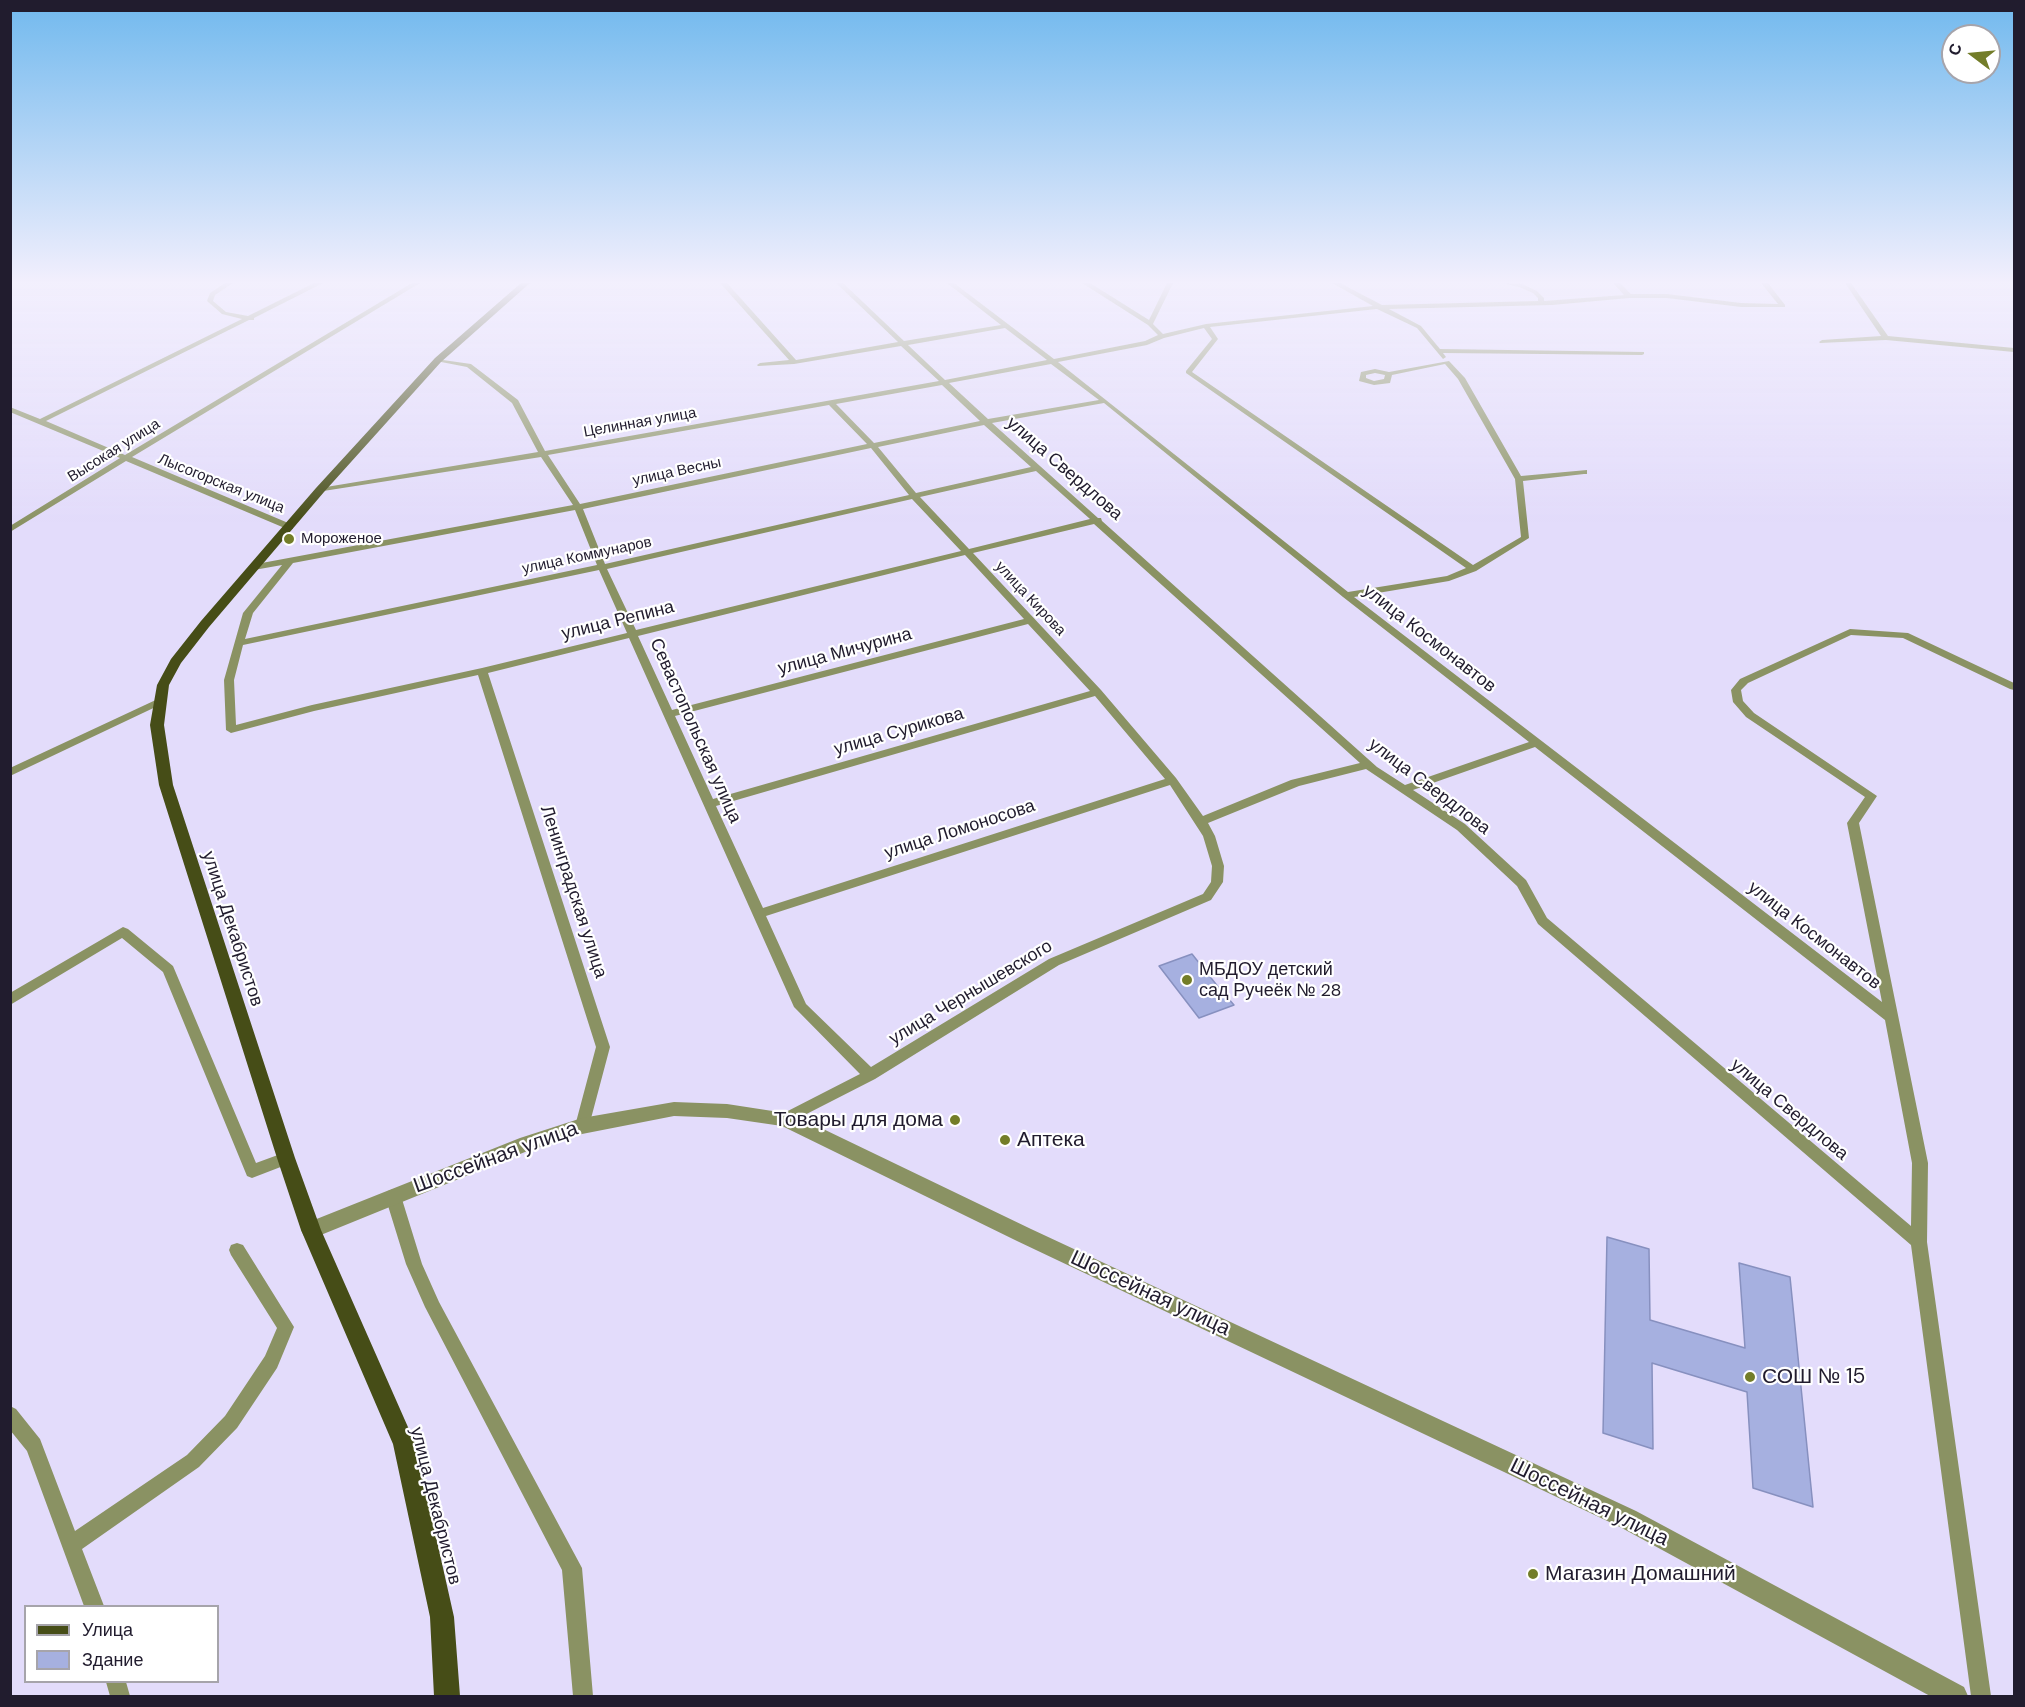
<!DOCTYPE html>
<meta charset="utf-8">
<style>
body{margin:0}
#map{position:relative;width:2025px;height:1707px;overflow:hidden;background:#e3dcfb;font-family:"DM Sans",sans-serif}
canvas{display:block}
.frame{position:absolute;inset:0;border:12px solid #211c2e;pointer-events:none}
.legend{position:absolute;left:24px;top:1605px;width:195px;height:78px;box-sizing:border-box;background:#fff;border:2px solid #a6a4ab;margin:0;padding:8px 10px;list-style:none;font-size:18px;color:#211c2e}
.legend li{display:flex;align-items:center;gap:12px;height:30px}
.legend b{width:30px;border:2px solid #a6a4ab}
.north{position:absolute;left:1941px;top:24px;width:60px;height:60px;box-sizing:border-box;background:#fff;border:2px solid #a6a4ab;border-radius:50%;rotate:286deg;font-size:16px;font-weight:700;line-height:24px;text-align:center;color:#211c2e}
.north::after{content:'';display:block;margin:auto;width:21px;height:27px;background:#737d29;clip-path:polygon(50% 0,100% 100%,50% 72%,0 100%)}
</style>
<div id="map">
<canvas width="2025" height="1707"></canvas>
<div class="frame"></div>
<ul class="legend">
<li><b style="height:8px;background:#464d17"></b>Улица</li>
<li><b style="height:16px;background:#a6b0e0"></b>Здание</li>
</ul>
<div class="north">С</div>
</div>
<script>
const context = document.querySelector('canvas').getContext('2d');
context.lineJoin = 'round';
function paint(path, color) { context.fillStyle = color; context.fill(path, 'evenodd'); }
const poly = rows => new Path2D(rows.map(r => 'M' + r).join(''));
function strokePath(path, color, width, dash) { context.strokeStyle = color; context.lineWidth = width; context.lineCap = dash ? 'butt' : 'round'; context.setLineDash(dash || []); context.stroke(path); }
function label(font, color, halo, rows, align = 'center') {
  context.font = font + ' "DM Sans",sans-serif'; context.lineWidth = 4.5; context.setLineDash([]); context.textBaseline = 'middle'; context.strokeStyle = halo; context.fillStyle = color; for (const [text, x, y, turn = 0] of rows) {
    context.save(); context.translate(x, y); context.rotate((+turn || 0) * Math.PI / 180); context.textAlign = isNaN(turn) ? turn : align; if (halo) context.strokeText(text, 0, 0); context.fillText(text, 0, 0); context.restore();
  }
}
const building = poly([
 [1192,954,1219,988,1234,1005,1199,1018,1159,966,1192,954],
 [1607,1237,1649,1249,1650,1320,1745,1348,1739,1263,1790,1277,1813,1507,1753,1488,1747,1392,1652,1363,1653,1449,1603,1433,1607,1237]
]);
paint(building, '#a6b0e0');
strokePath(building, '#8790bf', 1.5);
paint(poly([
 [225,283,233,283,215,295,213,301,226,312,248,316,314,283,323,283,254,318,254,320,249,320,46,421,125,455,412,283,420,283,132,457,293,525,293,529,287,529,126,461,10,532,10,526,120,458,10,412,10,407,40,419,242,319,222,314,207,301,210,293,225,283],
 [720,283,727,283,796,360,898,342,836,283,843,283,904,341,1001,325,947,283,954,283,1054,359,1145,341,1158,335,1148,325,1082,283,1090,283,1149,320,1167,283,1173,283,1153,324,1163,334,1206,324,1373,306,1332,283,1340,283,1382,305,1538,301,1538,298,1533,293,1519,287,1503,283,1522,284,1537,291,1544,298,1544,301,1624,295,1613,283,1620,283,1631,294,1667,294,1741,303,1778,304,1761,283,1768,283,1785,305,1785,307,1741,307,1667,298,1629,298,1552,305,1389,309,1421,326,1440,349,1644,352,1644,354,1642,355,1443,353,1446,357,1443,359,1417,328,1377,309,1210,327,1218,339,1192,372,1473,565,1521,537,1515,479,1458,379,1445,364,1392,375,1390,383,1374,385,1359,381,1361,372,1375,369,1389,372,1449,361,1465,378,1521,476,1587,470,1587,474,1584,474,1523,481,1529,538,1476,571,1449,581,1354,597,1882,1002,1847,823,1865,797,1746,717,1733,702,1731,690,1740,679,1850,629,1908,633,2014,683,2014,690,2010,689,1903,638,1851,635,1748,683,1741,690,1743,701,1754,713,1877,796,1859,823,1928,1163,1927,1242,1991,1696,1971,1696,1911,1245,1538,924,1517,886,1457,830,1366,769,1299,786,1208,823,1215,836,1224,866,1223,882,1211,900,1059,965,875,1079,785,1125,780,1123,778,1119,780,1115,860,1074,794,1007,629,638,488,673,610,1047,589,1126,587,1130,582,1132,577,1130,575,1126,596,1047,478,675,314,711,231,733,226,730,224,680,243,613,282,565,254,570,249,567,251,565,573,505,541,457,317,492,316,490,320,488,538,452,512,403,467,367,436,361,436,359,471,364,518,400,545,451,939,381,901,346,794,364,758,366,757,365,760,363,789,360,720,283],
 [1005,328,1047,360,945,380,908,345,1005,328],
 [1204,328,1212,339,1186,371,1186,373,1466,568,1447,576,1348,592,1058,362,1147,345,1164,338,1204,328],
 [1051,364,1099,400,988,419,949,383,1051,364],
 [1375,373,1385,375,1384,379,1374,381,1366,378,1366,375,1375,373],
 [942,385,980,421,874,443,836,404,942,385],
 [1104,403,1343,597,1529,742,1405,785,1377,767,1102,521,1101,518,1098,518,992,423,1104,403],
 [829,405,867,444,580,504,548,455,829,405],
 [984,425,1031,467,916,493,878,447,984,425],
 [871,448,909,495,605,564,583,509,871,448],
 [1036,471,1090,519,969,549,920,497,1036,471],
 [912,499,961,551,636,630,607,569,912,499],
 [575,510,597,565,245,639,253,613,293,563,575,510],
 [1094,524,1360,763,1291,780,1203,816,1176,778,1101,690,973,553,1094,524],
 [965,555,1024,619,672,710,638,636,965,555],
 [599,570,627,633,482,668,312,705,236,725,234,680,243,645,599,570],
 [1028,624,1090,691,713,799,675,716,1028,624],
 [1095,696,1165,779,763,908,716,806,1095,696],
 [1535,747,1885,1020,1912,1163,1911,1226,1547,918,1526,880,1465,824,1413,790,1535,747],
 [1170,785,1203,836,1212,866,1211,882,1203,894,1049,959,871,1067,806,1004,766,916,1170,785],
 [1845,283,1851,283,1888,336,2014,348,2014,352,1886,340,1820,343,1819,342,1822,340,1881,336,1845,283],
 [160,698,165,701,164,703,10,776,10,768,160,698],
 [123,927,128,929,173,966,256,1163,286,1152,291,1153,294,1158,291,1163,252,1178,247,1176,163,972,122,938,10,1005,10,993,123,927],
 [393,1189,398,1191,401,1196,422,1264,439,1302,582,1568,593,1696,573,1696,562,1570,425,1307,406,1264,385,1196,388,1191,393,1189],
 [237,1243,243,1245,294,1327,277,1368,237,1428,199,1467,82,1549,104,1606,84,1606,27,1451,10,1430,10,1406,16,1409,40,1439,75,1531,187,1455,225,1416,265,1356,277,1328,231,1255,229,1250,231,1245,237,1243],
 [106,1682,126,1682,130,1696,110,1696,106,1682]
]), '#8a9263');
paint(poly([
 [674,1102,727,1104,792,1114,1031,1229,1636,1511,1964,1687,1968,1696,1930,1696,1620,1527,1017,1241,782,1126,727,1118,674,1116,582,1134,525,1152,311,1239,304,1236,301,1230,304,1224,520,1138,582,1118,674,1102]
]), '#8a9263');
paint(poly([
 [521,283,530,283,441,362,324,492,209,627,181,663,169,685,164,725,173,785,295,1158,321,1230,415,1443,454,1617,460,1696,434,1696,430,1617,393,1444,301,1230,277,1158,159,785,150,725,157,685,171,659,201,621,316,488,435,358,521,283]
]), '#464d17');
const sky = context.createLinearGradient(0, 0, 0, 522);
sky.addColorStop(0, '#71b9ee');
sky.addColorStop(0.54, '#f2effd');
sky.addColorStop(1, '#f2effd00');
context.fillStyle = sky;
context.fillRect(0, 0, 2025, 522);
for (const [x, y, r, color] of [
 [289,539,6,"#737d29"],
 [1187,980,6,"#737d29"],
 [955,1120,6,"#737d29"],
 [1005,1140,6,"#737d29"],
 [1750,1377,6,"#737d29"],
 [1533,1574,6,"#737d29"]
]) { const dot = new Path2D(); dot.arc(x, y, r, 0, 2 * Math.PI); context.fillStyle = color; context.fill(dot); strokePath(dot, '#fff', 2); }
label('15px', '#211c2e', '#fff', [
 ["Целинная улица",640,423,-10],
 ["Высокая улица",114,451,-32],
 ["улица Весны",677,472,-12],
 ["Лысогорская улица",221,484,22],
 ["улица Коммунаров",587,556,-12],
 ["улица Кирова",1030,599,47]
]);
label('15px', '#211c2e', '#fff', [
 ["Мороженое",301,539]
], 'left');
label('18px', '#211c2e', '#fff', [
 ["улица Свердлова",1064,469,41],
 ["улица Репина",618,621,-14],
 ["улица Космонавтов",1429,639,38],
 ["улица Мичурина",845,652,-15],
 ["Севастопольская улица",695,731,66],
 ["улица Сурикова",899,732,-16],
 ["улица Свердлова",1429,787,37],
 ["улица Ломоносова",960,830,-18],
 ["Ленинградская улица",573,892,72],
 ["улица Декабристов",232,929,72],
 ["улица Космонавтов",1814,936,38],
 ["улица Чернышевского",971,993,-31],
 ["улица Свердлова",1789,1110,40],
 ["улица Декабристов",435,1506,76]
]);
label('18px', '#211c2e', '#fff', [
 ["МБДОУ детский",1199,970],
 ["сад Ручеёк № 28",1199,991]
], 'left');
label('21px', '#211c2e', '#fff', [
 ["Товары для дома",943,1120,"right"],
 ["Аптека",1017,1140],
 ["СОШ № 15",1762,1377],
 ["Магазин Домашний",1545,1574]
], 'left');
label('21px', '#211c2e', '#fff', [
 ["Шоссейная улица",496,1158,-20],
 ["Шоссейная улица",1150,1294,25],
 ["Шоссейная улица",1589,1503,26]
]);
</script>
